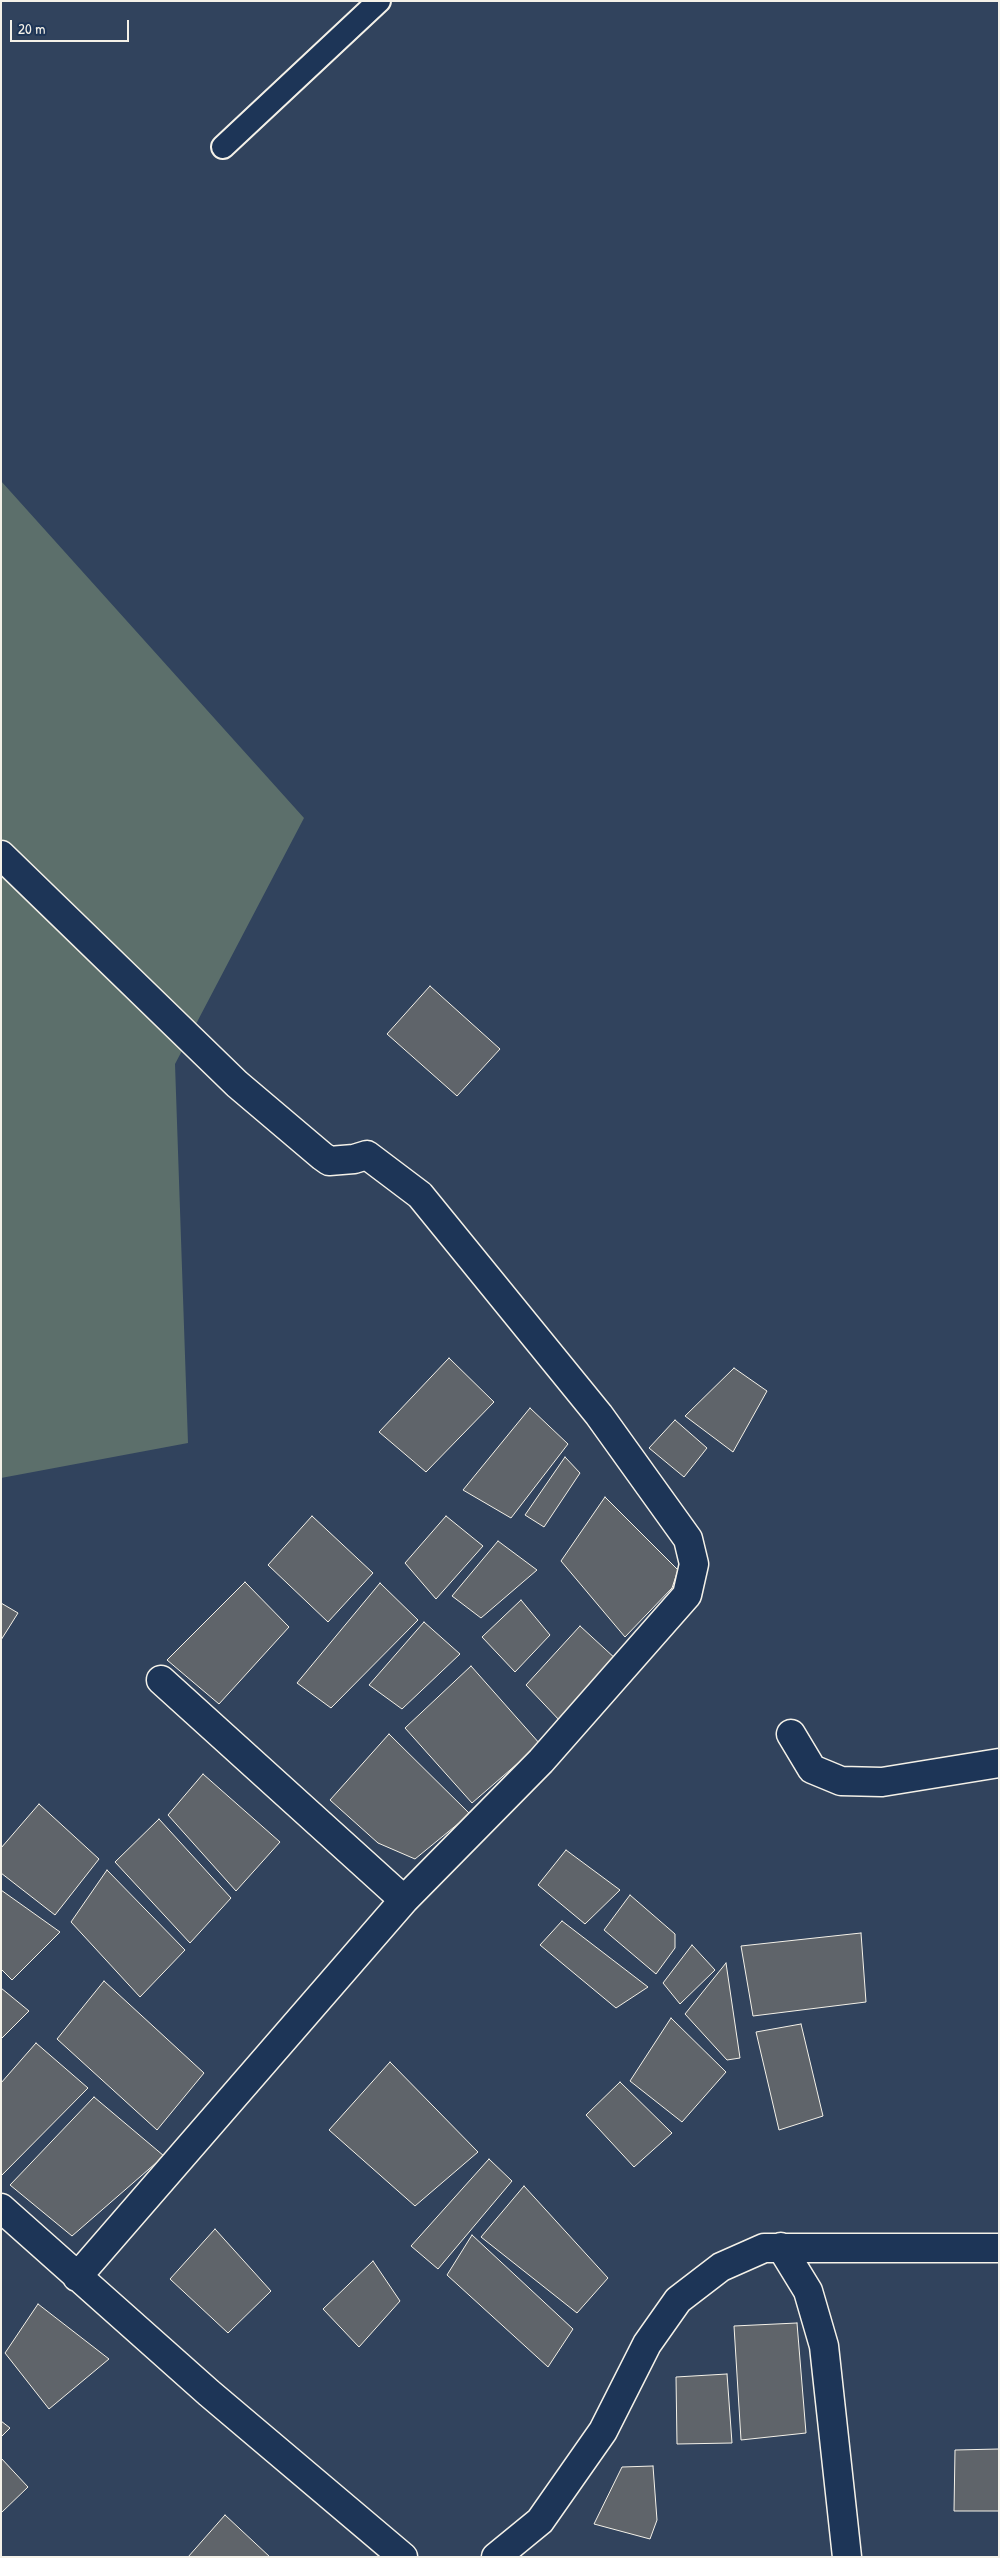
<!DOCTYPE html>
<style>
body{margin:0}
#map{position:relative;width:1000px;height:2558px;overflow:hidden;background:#31435d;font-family:"Patrick Hand",sans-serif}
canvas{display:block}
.frame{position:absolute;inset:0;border:2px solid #f4f1e8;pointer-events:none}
.scale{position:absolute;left:10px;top:20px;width:119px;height:22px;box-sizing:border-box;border:2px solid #f4f1e8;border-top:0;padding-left:6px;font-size:15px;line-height:18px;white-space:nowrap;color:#f4f1e8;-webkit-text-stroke:4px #1d3557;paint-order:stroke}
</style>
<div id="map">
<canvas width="1000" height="2558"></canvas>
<div class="frame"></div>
<div class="scale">20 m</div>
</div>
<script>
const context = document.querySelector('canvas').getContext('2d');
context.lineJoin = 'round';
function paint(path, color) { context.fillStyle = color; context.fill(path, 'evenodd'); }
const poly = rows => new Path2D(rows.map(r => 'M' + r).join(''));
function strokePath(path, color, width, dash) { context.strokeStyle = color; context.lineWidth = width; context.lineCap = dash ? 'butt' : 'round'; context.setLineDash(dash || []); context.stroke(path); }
paint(poly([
 [1,481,304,818,175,1064,188,1443,1,1478]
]), '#5c6f6b');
const building = poly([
 [430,986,500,1049,457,1096,387,1034,430,986],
 [449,1358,494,1402,426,1472,379,1432,449,1358],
 [734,1368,767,1391,733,1452,685,1416,734,1368],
 [530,1408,568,1444,511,1518,463,1490,530,1408],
 [675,1420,707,1448,684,1477,649,1448,675,1420],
 [565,1457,580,1473,544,1527,525,1515,565,1457],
 [605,1497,678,1570,672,1588,625,1637,561,1561,605,1497],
 [312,1516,373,1573,328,1622,268,1565,312,1516],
 [446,1516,483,1546,436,1599,405,1563,446,1516],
 [498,1541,537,1570,481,1618,452,1596,498,1541],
 [245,1582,289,1627,219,1704,167,1660,245,1582],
 [380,1583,418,1620,331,1708,297,1683,380,1583],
 [521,1600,550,1635,515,1672,482,1637,521,1600],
 [1,1603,18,1613,1,1640,1,1603],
 [424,1622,460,1654,402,1709,369,1685,424,1622],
 [580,1626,617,1660,561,1722,526,1685,580,1626],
 [471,1666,540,1744,472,1803,405,1728,471,1666],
 [389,1734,470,1814,415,1859,378,1843,330,1800,389,1734],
 [203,1774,280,1842,236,1891,168,1815,203,1774],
 [39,1804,99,1859,55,1915,1,1873,1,1848,39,1804],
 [159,1819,231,1898,190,1943,115,1862,159,1819],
 [566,1850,620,1890,585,1924,538,1885,566,1850],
 [107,1870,185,1950,140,1997,71,1922,107,1870],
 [1,1890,60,1932,12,1980,1,1969,1,1890],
 [630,1895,675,1934,675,1948,656,1974,604,1930,630,1895],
 [562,1921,648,1987,616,2008,540,1945,562,1921],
 [861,1933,866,2002,753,2016,741,1946,861,1933],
 [692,1945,715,1970,680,2004,663,1983,692,1945],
 [726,1963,740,2058,727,2060,685,2014,726,1963],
 [104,1981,204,2073,157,2130,57,2039,104,1981],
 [1,1988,29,2011,1,2039,1,1988],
 [671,2018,726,2072,682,2122,630,2081,671,2018],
 [801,2024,823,2116,779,2130,756,2032,801,2024],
 [36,2043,88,2088,1,2176,1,2083,36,2043],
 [390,2062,478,2152,415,2206,329,2130,390,2062],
 [620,2082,672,2133,634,2167,586,2115,620,2082],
 [94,2097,164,2156,72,2236,10,2185,94,2097],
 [489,2159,512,2181,438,2269,411,2246,489,2159],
 [524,2186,608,2278,577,2313,481,2237,524,2186],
 [215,2229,271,2291,228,2333,170,2279,215,2229],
 [472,2235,573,2329,548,2367,447,2275,472,2235],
 [373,2261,400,2301,359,2347,323,2309,373,2261],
 [38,2304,109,2359,49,2409,5,2353,38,2304],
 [797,2323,806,2433,741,2440,734,2326,797,2323],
 [727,2374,732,2443,677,2444,676,2377,727,2374],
 [1,2421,10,2428,1,2437,1,2421],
 [999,2449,999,2511,954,2511,955,2450,999,2449],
 [1,2458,28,2487,1,2513,1,2458],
 [653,2466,657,2520,650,2539,594,2524,622,2467,653,2466],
 [225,2515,270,2557,188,2557,225,2515]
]);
paint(building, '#5f646a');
strokePath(building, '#f4f1e8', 1);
const service = poly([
 [223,147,379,1]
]);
const minor = poly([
 [1,855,237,1084,322,1156,329,1161,354,1159,367,1155,420,1195,599,1415,688,1539,694,1564,687,1595,541,1761,404,1900,77,2277],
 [161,1680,404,1900],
 [791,1734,812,1769,841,1781,882,1782,999,1763],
 [1,2208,209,2393,403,2557],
 [781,2247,808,2291,824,2346,847,2557],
 [496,2557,540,2521,603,2431,647,2344,678,2300,721,2267,764,2248,999,2248]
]);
strokePath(service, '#f4f1e8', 26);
strokePath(minor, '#f4f1e8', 31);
strokePath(service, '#1d3557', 22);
strokePath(minor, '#1d3557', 28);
</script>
